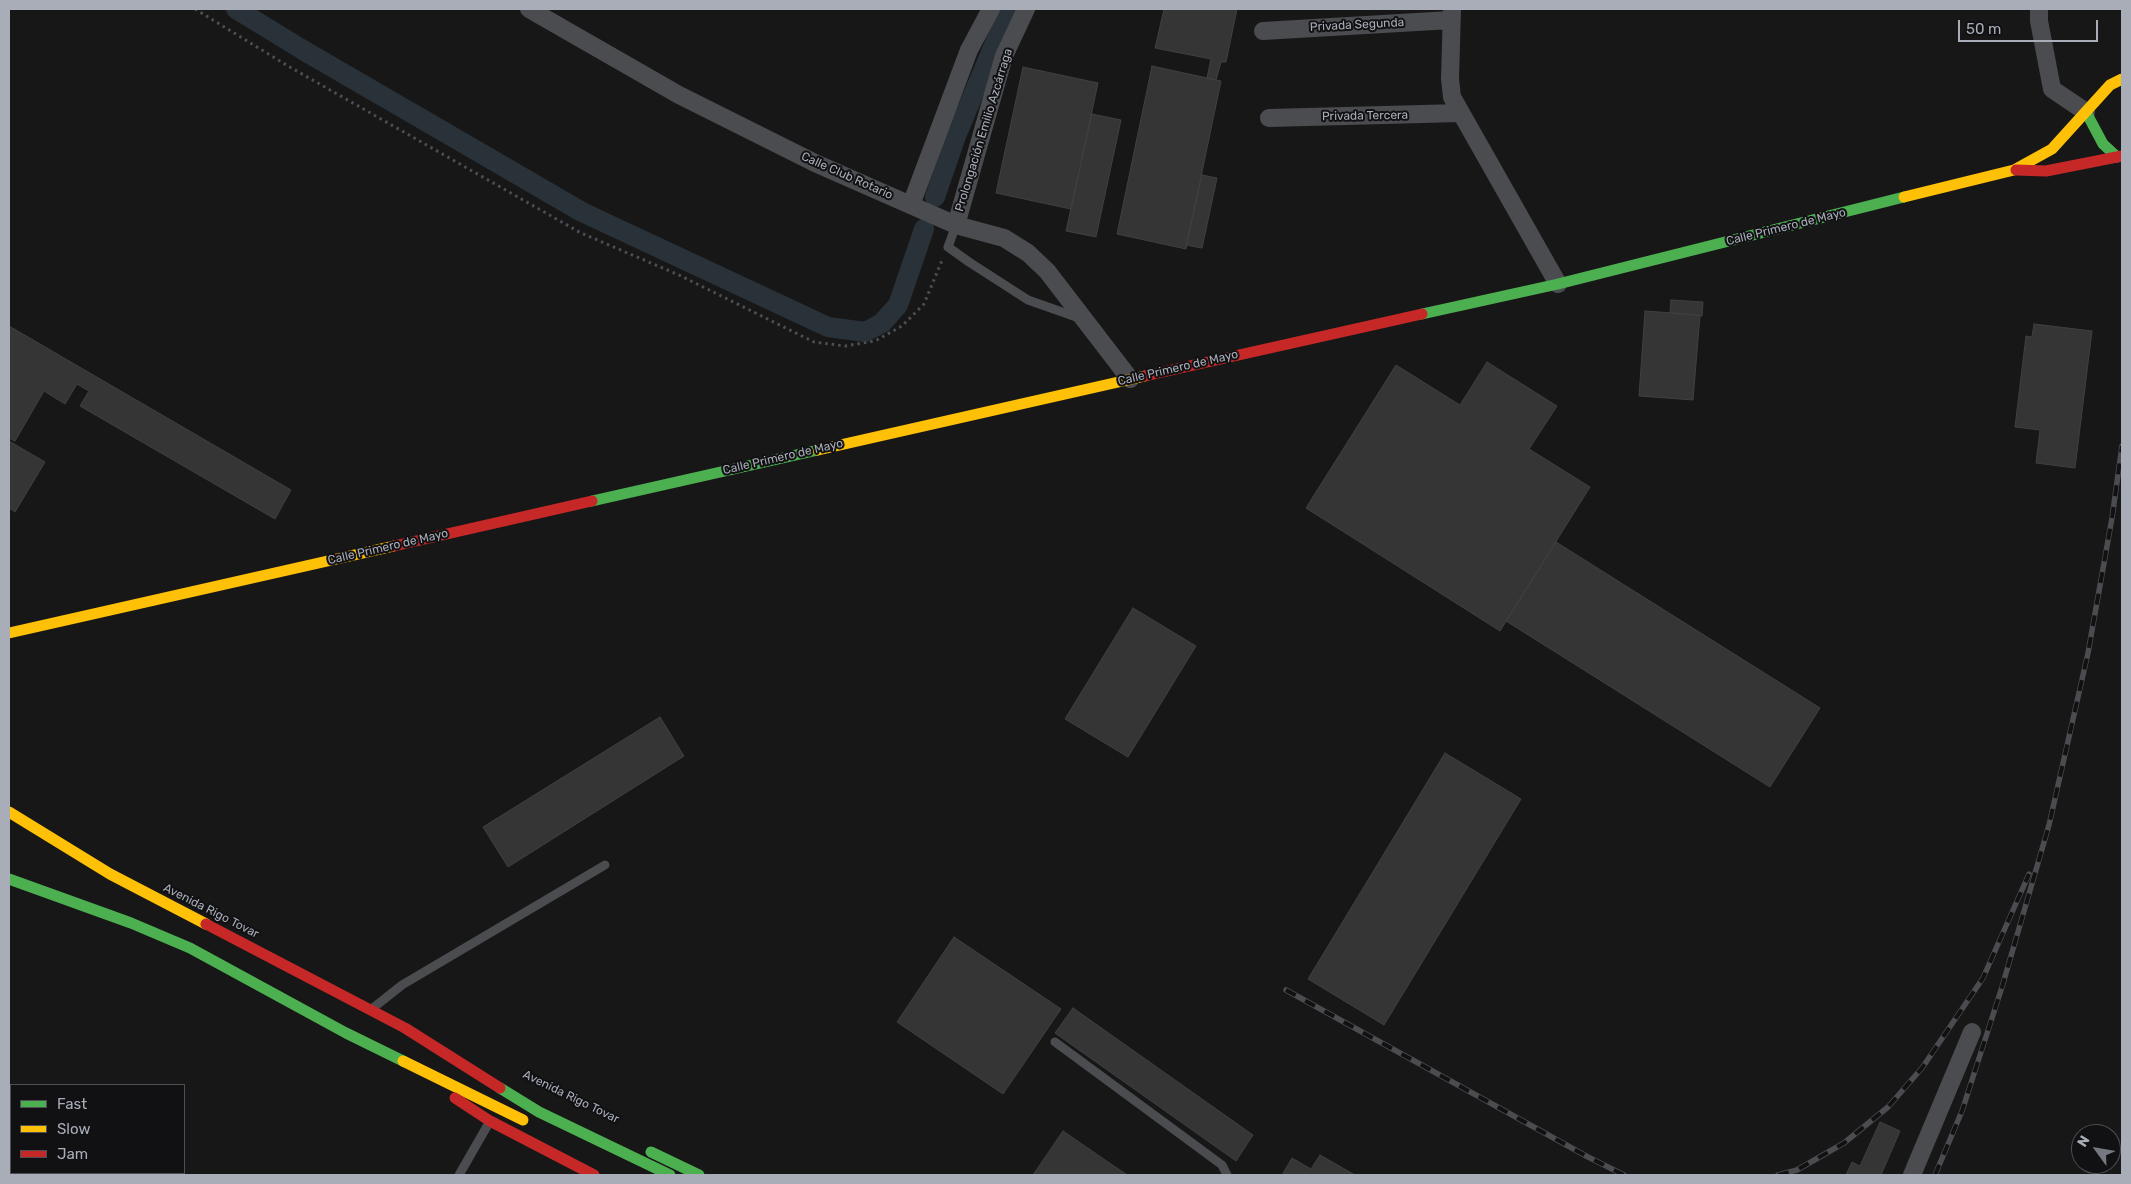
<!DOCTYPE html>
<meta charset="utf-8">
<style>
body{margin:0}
#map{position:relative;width:2131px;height:1184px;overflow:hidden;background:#171717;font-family:Rubik,sans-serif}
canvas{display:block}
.frame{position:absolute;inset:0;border:10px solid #a8adb8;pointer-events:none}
.legend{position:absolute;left:10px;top:1084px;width:175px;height:90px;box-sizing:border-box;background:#111113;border:1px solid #4d4f55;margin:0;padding:6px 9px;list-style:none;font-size:15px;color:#a8adb8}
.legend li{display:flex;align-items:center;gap:10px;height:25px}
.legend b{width:25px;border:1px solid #4d4f55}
.north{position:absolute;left:2071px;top:1124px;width:50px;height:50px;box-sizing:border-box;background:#111113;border:1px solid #4d4f55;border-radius:50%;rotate:302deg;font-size:14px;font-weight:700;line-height:20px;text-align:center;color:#a8adb8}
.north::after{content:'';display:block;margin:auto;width:18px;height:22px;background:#757880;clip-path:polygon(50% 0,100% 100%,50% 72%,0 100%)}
.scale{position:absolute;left:1958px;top:20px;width:140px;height:22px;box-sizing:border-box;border:2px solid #a8adb8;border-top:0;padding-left:6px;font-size:15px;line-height:18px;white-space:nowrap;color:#a8adb8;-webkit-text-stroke:4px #111113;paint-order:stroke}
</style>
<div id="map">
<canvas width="2131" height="1184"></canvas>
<div class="frame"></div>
<ul class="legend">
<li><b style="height:6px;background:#4caf50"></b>Fast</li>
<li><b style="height:6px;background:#ffc107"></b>Slow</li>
<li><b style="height:6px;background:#c62828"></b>Jam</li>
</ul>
<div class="north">N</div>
<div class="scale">50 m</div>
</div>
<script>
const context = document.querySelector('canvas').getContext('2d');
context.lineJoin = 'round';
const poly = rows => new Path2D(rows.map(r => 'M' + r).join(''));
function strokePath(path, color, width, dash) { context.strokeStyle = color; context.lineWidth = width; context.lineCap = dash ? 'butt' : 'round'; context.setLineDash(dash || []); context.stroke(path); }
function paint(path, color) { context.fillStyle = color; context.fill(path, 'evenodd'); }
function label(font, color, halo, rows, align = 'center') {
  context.font = font + ' Rubik,sans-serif'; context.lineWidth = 4; context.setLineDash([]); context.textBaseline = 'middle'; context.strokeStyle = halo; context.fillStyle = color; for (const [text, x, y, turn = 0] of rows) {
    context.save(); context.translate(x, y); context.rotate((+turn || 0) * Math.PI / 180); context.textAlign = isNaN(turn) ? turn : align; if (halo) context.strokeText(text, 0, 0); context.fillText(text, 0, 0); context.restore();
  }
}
strokePath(poly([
 [236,9,303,50,582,212,828,327,865,332,882,323,898,305,924,229],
 [935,197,956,136,1009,9]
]), '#2a3239', 20);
const building = poly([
 [1164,9,1237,9,1226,62,1221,62,1216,80,1207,78,1211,59,1155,48,1164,9],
 [1152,66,1221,81,1186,249,1117,234,1152,66],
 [1023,67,1098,83,1071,209,996,193,1023,67],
 [1092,114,1121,120,1096,237,1066,231,1092,114],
 [1202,175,1217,178,1202,248,1186,245,1202,175],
 [1671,300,1703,302,1702,316,1670,313,1671,300],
 [1645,311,1700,315,1693,400,1639,396,1645,311],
 [2034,324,2092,331,2075,468,2036,463,2040,430,2015,427,2026,336,2032,337,2034,324],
 [9,326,291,490,275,519,80,406,89,391,77,384,65,404,44,391,15,441,9,438,9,326],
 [1487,362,1557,406,1529,449,1590,487,1500,631,1306,508,1396,365,1460,405,1487,362],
 [9,441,45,462,15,512,9,508,9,441],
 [1556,542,1820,708,1770,787,1506,621,1556,542],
 [1133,608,1196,646,1128,757,1065,719,1133,608],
 [660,717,684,756,508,867,483,827,660,717],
 [1445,753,1521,799,1384,1025,1308,979,1445,753],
 [954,937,1061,1009,1003,1094,897,1022,954,937],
 [1073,1008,1253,1135,1236,1161,1055,1033,1073,1008],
 [1880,1122,1900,1131,1881,1175,1846,1175,1852,1162,1860,1166,1880,1122],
 [1063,1131,1127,1175,1033,1175,1063,1131],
 [1320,1155,1355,1175,1282,1175,1292,1158,1311,1169,1320,1155]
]);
paint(building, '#353536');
strokePath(building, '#3f4043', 1);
strokePath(poly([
 [195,9,288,66,581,233,679,275,814,342,845,346,875,341,902,326,924,304,943,258]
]), '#4d4e52', 3, [2.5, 4]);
strokePath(poly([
 [956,225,948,247,969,262,1028,300,1079,318],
 [373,1008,402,985,605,865],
 [1055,1042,1222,1165,1227,1175],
 [459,1175,490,1121]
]), '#4b4c50', 9);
strokePath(poly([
 [529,9,679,95,815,163,956,225,1004,238,1028,253,1047,271,1130,379],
 [1452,9,1450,79,1452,97,1558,284],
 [2039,9,2039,21,2052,89,2086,112],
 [1263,31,1451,20],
 [1269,118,1460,113],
 [911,205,969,50,991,9],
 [956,225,1004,56,1026,9],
 [1912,1175,1972,1032]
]), '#4b4c50', 18);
strokePath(poly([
 [2086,112,2103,144,2117,157],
 [1422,314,1558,284,1904,197],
 [592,501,818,450],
 [9,879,131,923,190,948,346,1033,403,1061],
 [500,1088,539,1112,670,1175],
 [651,1152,699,1175]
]), '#4caf50', 11);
strokePath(poly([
 [1904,197,2014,170,2052,149,2110,85,2122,79],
 [818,450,1145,376],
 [9,633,394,546],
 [9,812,110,874,206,924],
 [403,1061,523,1120]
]), '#ffc107', 11);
strokePath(poly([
 [2016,170,2046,171,2122,156],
 [1145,376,1422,314],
 [394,546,592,501],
 [206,924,405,1028,500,1088],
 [455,1098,490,1121,594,1175]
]), '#c62828', 11);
const rail = poly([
 [1286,990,1588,1157,1624,1175],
 [1778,1175,1797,1170,1844,1143,1888,1107,1922,1068,1983,978,2029,874],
 [1935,1175,1962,1111,2002,987,2049,825,2088,653,2112,518,2122,446]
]);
strokePath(rail, '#4b4c4f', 5.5);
strokePath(rail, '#111113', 4, [11]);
label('12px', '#a8adb8', '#111113', [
 ["Privada Segunda",1357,25,-3],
 ["Privada Tercera",1365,116,-1],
 ["Prolongación Emilio Azcárraga",984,130,-73],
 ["Calle Club Rotario",847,176,24],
 ["Calle Primero de Mayo",1786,227,-14],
 ["Calle Primero de Mayo",1178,368,-13],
 ["Calle Primero de Mayo",783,457,-13],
 ["Calle Primero de Mayo",388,547,-13],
 ["Avenida Rigo Tovar",211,911,27],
 ["Avenida Rigo Tovar",571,1097,26]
]);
</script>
